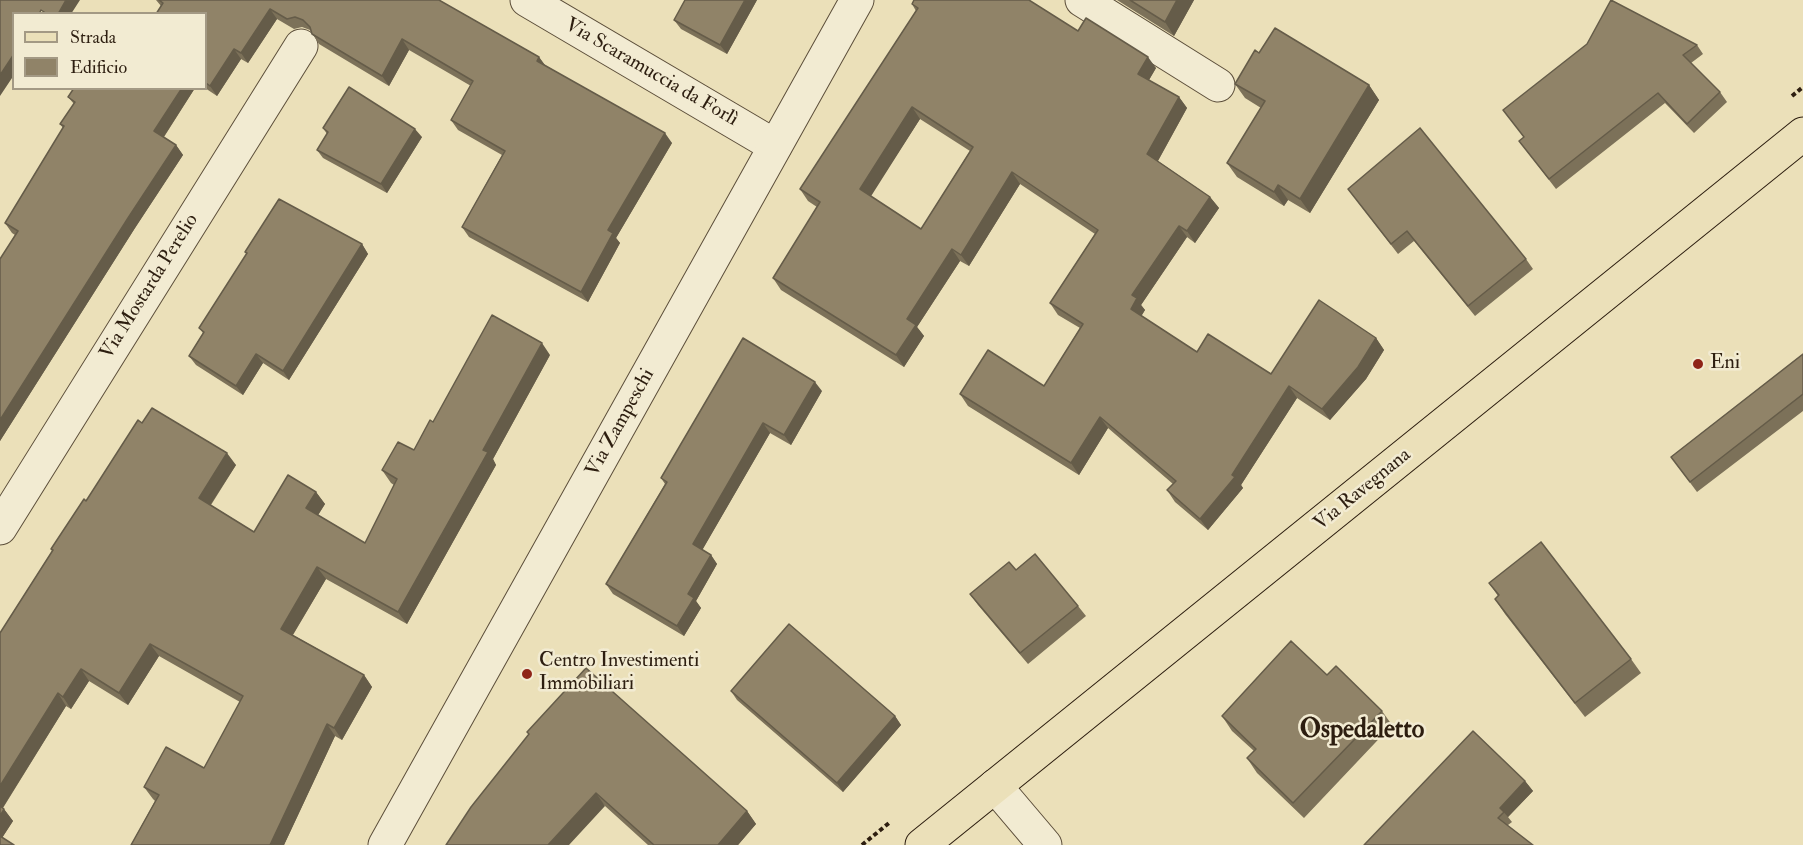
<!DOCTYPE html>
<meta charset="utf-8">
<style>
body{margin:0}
#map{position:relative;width:1803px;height:845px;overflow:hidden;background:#ebe0b9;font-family:"IM FELL Double Pica",serif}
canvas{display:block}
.legend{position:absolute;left:12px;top:12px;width:195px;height:78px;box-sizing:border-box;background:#f2ebd2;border:2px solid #a39984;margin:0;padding:8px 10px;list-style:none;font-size:18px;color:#2d1e10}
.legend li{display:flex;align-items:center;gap:12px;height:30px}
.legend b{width:30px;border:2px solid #a39984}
</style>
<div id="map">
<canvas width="1803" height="845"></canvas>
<ul class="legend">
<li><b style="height:8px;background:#ebe0b9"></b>Strada</li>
<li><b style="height:16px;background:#908368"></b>Edificio</li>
</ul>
</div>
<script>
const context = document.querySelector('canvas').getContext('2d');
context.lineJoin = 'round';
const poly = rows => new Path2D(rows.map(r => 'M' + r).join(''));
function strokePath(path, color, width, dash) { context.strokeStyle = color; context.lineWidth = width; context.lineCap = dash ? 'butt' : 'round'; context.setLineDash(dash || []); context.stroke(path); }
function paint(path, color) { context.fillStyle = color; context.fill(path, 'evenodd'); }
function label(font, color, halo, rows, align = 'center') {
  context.font = font + ' "IM FELL Double Pica",serif'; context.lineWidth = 5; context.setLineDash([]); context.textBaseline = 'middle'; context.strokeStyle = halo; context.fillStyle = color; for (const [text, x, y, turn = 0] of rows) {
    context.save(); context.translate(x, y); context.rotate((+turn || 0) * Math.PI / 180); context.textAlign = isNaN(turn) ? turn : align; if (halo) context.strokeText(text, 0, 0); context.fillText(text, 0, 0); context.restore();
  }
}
const minor = poly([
 [527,0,775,146],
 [1082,0,1218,85],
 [0,528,301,46],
 [995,786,1045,845]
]);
const tertiary = poly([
 [385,845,857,0]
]);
const primary = poly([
 [922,845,1803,134]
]);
strokePath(minor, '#5c4e3a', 35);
strokePath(tertiary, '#5c4e3a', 35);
strokePath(primary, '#2d1e10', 35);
strokePath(poly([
 [1792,96,1803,87],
 [862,845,889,823]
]), '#2d1e10', 4, [4.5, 3]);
strokePath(minor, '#f2ebd2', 33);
strokePath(tertiary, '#f2ebd2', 33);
strokePath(primary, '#ebe0b9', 33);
paint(poly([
 [156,0,439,0,539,57,545,65,672,143,616,238,620,243,588,302,469,237,462,227,502,155,458,130,451,120,471,86,409,50,389,86,319,44,310,30,302,27,294,29,277,19,248,63,241,59,217,96,205,88,206,14,161,6],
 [757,0,727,54,681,29,674,20],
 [1117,0,1194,0,1174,36],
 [912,4,1078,31,1156,68,1149,80,1179,97,1187,108,1158,161,1210,197,1219,208,1195,243,1187,237,1141,305,1145,310,1141,316,1197,352,1271,374,1376,338,1384,350,1366,379,1330,420,1297,398,1241,485,1243,488,1208,530,1175,502,1167,490,1173,484,1108,428,1079,475,968,406,960,394,1044,386,1080,328,1058,315,1050,303,1095,234,1020,184,969,266,960,261,917,327,924,336,904,367,781,290,773,278,817,207,808,201,800,189,916,11],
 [920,119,970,151,921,229,870,196],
 [1697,45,1703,54,1691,63,1720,92,1727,102,1694,133,1665,103,1556,189,1519,141,1524,137,1503,110],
 [1259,53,1369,85,1379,100,1310,213,1288,200,1284,206,1237,177,1227,163,1261,108,1245,98,1235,84],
 [74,88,195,88,164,137,176,145,183,155,135,228,0,441,0,259,15,235,12,233,5,223,63,128,60,124,74,104,68,97],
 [323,128,422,137,387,193,323,158,317,150,327,134],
 [1348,189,1526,259,1533,269,1475,316,1414,241,1398,254],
 [362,244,368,254,289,380,263,363,243,395,196,365,189,356,203,333,199,328,247,254,245,252],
 [1803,354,1803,411,1697,492,1671,457],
 [550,355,493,459,496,465,407,624,326,579,293,635,364,675,372,687,342,740,335,736,284,845,131,845,155,801,153,799,144,787,204,768,240,702,159,656,128,705,89,681,71,709,66,706,3,808,13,821,2,838,0,845,0,633,52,551,51,549,142,423,236,465,211,505,254,532,316,492,325,504,318,515,365,543,394,485,391,483,382,470,414,450,433,422],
 [822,391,791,445,770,433,702,550,711,555,717,564,696,601,701,608,684,636,613,594,606,584,665,484,661,478],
 [1016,570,1078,606,1086,616,1028,664,978,605,970,594],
 [1489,583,1631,659,1641,673,1585,717,1505,614,1495,599,1498,596],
 [1327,675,1382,711,1392,725,1304,818,1257,773,1247,758,1254,751,1232,731,1222,716],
 [731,691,895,716,901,725,843,792,737,700],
 [527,732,747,811,756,824,738,845,648,845,605,806],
 [1525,781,1533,791,1508,817,1512,822,1508,825,1364,845]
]), '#7c7159');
paint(poly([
 [66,0,80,0,71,14,58,14],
 [745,0,757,0,727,54,720,45],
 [1177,0,1194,0,1174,36,1165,22],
 [270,9,277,19,248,63,241,53],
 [402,39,409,50,389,86,382,76],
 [234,49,241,59,217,96,210,86],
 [14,54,14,75,0,96,0,75],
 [539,57,546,67,537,61],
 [1148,57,1156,68,1146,85,1138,74],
 [1369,85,1379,100,1310,213,1300,199],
 [182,88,195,88,161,141,154,131],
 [1179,97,1187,108,1155,166,1147,154],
 [912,107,920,119,868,201,860,189],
 [415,129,422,137,387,193,381,184],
 [665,133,672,143,616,238,620,243,588,302,581,292,608,230],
 [176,145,183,155,135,228,0,441,0,420,128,218],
 [1012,172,1020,184,969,266,961,255],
 [1278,185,1288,200,1284,206,1274,192],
 [1210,197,1219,208,1195,243,1187,231],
 [1179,226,1187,237,1141,305,1145,310,1139,320,1131,309,1132,295],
 [362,244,368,254,289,380,283,371],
 [952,249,960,261,917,327,924,336,904,367,896,355,907,319],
 [1376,338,1384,350,1366,379,1330,420,1322,409],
 [542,343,550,355,493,459,496,465,407,624,398,612,483,450],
 [256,354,263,363,243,395,236,386],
 [815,382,822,391,791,445,784,435],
 [1289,386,1297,398,1241,485,1243,488,1208,530,1200,519,1232,475],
 [1100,417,1108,428,1079,475,1071,463],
 [763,423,770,433,700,554,693,544],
 [227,453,236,465,207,510,199,498],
 [316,492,325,504,315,520,306,508],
 [711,555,717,564,696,601,701,608,684,636,677,626,688,594],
 [317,567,326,579,289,641,281,629],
 [150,644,159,656,128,705,119,693],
 [81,669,89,681,71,709,63,697],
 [364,675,372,687,342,740,334,728],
 [58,693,66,706,0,812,0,786],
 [895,716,901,725,843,792,837,783],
 [327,724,335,736,284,845,270,845],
 [1525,781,1533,791,1508,817,1500,808],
 [596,793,605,806,569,845,548,845],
 [4,809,13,821,0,841,0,816],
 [747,811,756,824,738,845,718,845]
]), '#655c49');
const building = poly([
 [0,0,66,0,58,14,47,14,41,10,39,14,14,14,14,54,0,75,0,0],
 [159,0,439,0,539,57,537,61,665,133,608,230,613,233,581,292,462,227,505,151,451,120,473,81,402,39,382,76,312,34,310,27,303,20,295,17,287,19,270,9,241,53,234,49,210,86,206,83,206,14,156,14,163,3,159,0],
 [685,0,745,0,720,45,674,20,685,0],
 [914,0,1029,0,1078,31,1086,18,1148,57,1138,74,1179,97,1147,154,1210,197,1187,231,1179,226,1132,295,1137,298,1131,309,1197,352,1208,334,1271,374,1319,300,1376,338,1358,367,1322,409,1289,386,1232,475,1235,477,1200,519,1167,490,1176,481,1100,417,1071,463,960,394,988,350,1044,386,1083,324,1050,303,1098,230,1012,172,961,255,952,249,907,319,916,325,896,355,773,278,820,202,800,189,918,8,912,4,914,0],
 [912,107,973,147,921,229,860,189,912,107],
 [1130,0,1177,0,1165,22,1130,0],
 [1611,0,1697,45,1683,55,1720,92,1687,124,1658,93,1549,179,1519,141,1524,137,1503,110,1587,44,1611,0],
 [1275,28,1369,85,1300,199,1278,185,1274,192,1227,163,1265,101,1235,84,1255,50,1259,53,1275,28],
 [349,87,415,129,381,184,317,150,328,132,323,128,349,87],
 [74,88,182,88,154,131,176,145,128,218,0,420,0,259,18,231,5,223,64,126,60,124,75,102,68,97,74,88],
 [1420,128,1526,259,1468,306,1407,231,1391,244,1348,189,1420,128],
 [279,199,362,244,283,371,256,354,236,386,189,356,204,332,199,328,247,253,245,252,279,199],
 [492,315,542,343,483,450,488,452,398,612,317,567,281,629,364,675,334,728,327,724,270,845,131,845,159,795,144,787,166,747,204,768,243,696,150,644,119,693,81,669,63,697,58,693,0,786,0,633,53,550,51,549,84,499,86,501,138,420,142,423,152,408,227,453,199,498,254,532,288,475,316,492,306,508,365,543,397,479,382,470,398,442,414,450,430,420,433,422,492,315],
 [743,338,815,382,784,435,763,423,693,544,711,555,688,594,694,598,677,626,606,584,667,482,661,478,743,338],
 [1803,354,1803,394,1690,482,1671,457,1803,354],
 [1541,542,1631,659,1575,703,1495,599,1499,595,1489,583,1541,542],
 [1035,554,1078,606,1020,653,970,594,1009,562,1016,570,1035,554],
 [789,624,895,716,837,783,731,691,789,624],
 [1291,641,1327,675,1336,666,1382,711,1293,803,1247,758,1256,749,1222,716,1291,641],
 [586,668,747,811,718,845,654,845,596,793,548,845,446,845,471,807,529,734,527,732,586,668],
 [1473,731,1525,781,1500,808,1504,812,1498,818,1533,845,1364,845,1473,731],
 [0,806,4,809,0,816,0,806],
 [0,836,14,845,0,845,0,836]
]);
paint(building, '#908368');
strokePath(building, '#655c49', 1.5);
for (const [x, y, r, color] of [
 [1698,364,6,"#8f2418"],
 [527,674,6,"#8f2418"]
]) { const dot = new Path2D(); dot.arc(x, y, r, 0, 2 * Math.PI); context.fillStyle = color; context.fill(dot); strokePath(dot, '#f2ebd2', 2); }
label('20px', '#2d1e10', '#f2ebd2', [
 ["Via Scaramuccia da Forlì",651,73,30],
 ["Via Mostarda Perelio",150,287,-58],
 ["Via Zampeschi",621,423,-61],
 ["Via Ravegnana",1363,490,-39]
]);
label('20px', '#2d1e10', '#f2ebd2', [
 ["Eni",1710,364],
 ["Centro Investimenti",539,662],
 ["Immobiliari",539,685]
], 'left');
label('bold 26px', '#2d1e10', '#f2ebd2', [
 ["Ospedaletto",1362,731]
]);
</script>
